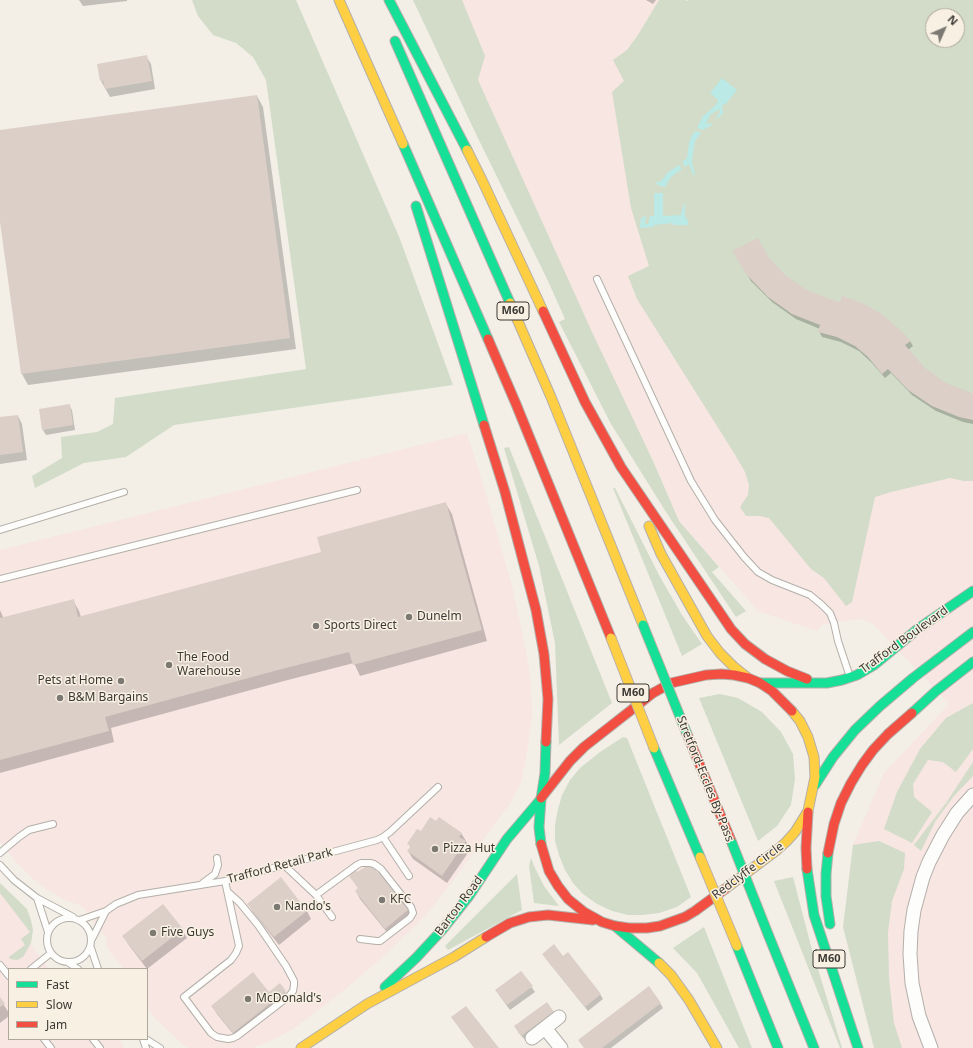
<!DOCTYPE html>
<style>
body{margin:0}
#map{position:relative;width:973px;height:1048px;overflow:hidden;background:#f3efe7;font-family:"Noto Sans",sans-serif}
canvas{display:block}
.legend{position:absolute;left:8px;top:968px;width:140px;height:72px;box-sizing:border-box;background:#f8f0e2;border:1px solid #ada79c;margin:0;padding:5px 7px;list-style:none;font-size:12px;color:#3c3934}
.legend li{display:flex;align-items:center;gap:8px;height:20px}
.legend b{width:20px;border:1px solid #ada79c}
.north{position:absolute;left:925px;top:8px;width:40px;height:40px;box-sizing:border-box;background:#f8f0e2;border:1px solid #ada79c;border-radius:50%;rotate:45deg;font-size:11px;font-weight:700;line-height:16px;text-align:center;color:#3c3934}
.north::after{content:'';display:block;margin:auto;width:14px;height:18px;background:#7c7973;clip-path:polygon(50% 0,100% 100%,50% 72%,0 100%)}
</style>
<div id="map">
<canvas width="973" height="1048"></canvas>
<ul class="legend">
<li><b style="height:5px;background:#16e098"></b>Fast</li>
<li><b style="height:5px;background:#ffcf43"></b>Slow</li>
<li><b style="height:5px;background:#f24e42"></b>Jam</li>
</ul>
<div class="north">N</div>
</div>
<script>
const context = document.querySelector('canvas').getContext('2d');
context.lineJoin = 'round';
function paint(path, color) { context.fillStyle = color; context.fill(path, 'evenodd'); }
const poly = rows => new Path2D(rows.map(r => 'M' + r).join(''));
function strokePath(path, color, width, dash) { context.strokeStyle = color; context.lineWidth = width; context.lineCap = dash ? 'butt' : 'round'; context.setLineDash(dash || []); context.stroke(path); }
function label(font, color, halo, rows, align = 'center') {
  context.font = font + ' "Noto Sans",sans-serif'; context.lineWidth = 3; context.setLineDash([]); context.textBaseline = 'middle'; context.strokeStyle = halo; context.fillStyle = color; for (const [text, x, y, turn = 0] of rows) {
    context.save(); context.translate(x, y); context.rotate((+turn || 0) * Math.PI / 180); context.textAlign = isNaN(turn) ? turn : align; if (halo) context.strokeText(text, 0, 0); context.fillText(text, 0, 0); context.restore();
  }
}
paint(poly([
 [437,0,973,0,973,1048,874,1048,843,927,853,845,884,773,949,704,872,623,860,619,845,621,823,624,817,631,758,611,679,521,653,461,485,124],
 [933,16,957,16,957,40,933,40],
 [467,433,487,497,513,590,525,645,531,681,532,717,526,760,521,782,511,802,451,883,427,914,385,955,343,991,293,1029,271,1041,252,1048,189,1048,183,1045,153,1016,147,1006,147,969,124,969,109,951,107,947,106,937,93,922,82,906,65,900,47,890,31,877,15,861,0,842,0,550],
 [0,884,31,930,31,945,49,969,9,969,9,1039,120,1039,124,1048,0,1048]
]), '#f7e6e2');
paint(poly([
 [192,0,296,0,400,239,453,385,174,425,126,457,84,463,35,488,32,476,62,458,61,437,97,432,113,424,115,398,306,369,266,80,253,57,236,43,213,35,198,16],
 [413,0,462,0,485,56,478,80,592,332,653,461,679,521,719,567,712,572,746,611,736,617,666,512,611,424,559,322,565,319,548,281,475,132],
 [659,0,685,0,688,1,688,0,973,0,973,481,964,481,950,478,891,492,875,497,852,602,846,606,824,578,811,569,769,518,760,516,746,516,740,507,748,495,749,485,745,472,734,453,637,299,628,276,649,266,631,208,612,92,624,81,613,60,627,50,638,35],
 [933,16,957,16,957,40,933,40],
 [509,447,612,703,559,745,555,643,539,566,504,448],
 [613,488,615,488,659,575,682,615,702,644,682,656],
 [720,694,738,698,762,712,781,732,793,754,795,779,791,805,777,826,758,841,699,698],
 [973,703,973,749,956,772,943,762,928,760,913,784,914,797,932,812,912,843,884,829,897,792,920,749,946,718],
 [623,737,627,738,691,897,677,907,659,913,643,915,628,915,612,911,597,904,583,894,573,883,565,870,559,855,555,841,555,825,558,809,562,795,570,780,580,768,600,752],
 [973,762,973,776,953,797,935,822,921,851,914,845,946,803],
 [879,841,905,853,904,869,892,901,888,932,889,978,894,1023,902,1048,874,1048,843,927,853,845],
 [531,858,534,866,544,886,559,906,534,903,529,866],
 [517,874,522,910,448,950,445,946],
 [793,877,811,946,842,1048,840,1048,774,881],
 [0,883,24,906,27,909,31,920,33,930,31,943,23,957,17,960,10,959,9,957,25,945,21,939,30,932,0,893],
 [704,927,715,955,752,1048,739,1048,697,973,673,948]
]), '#d2dcc9');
paint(poly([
 [722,78,737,90,725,105,723,104,722,106,723,114,720,116,717,119,716,118,720,112,719,109,710,115,706,124,711,123,712,125,703,130,697,128,703,116,716,105,718,100,710,93],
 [696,131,701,133,695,141,693,154,692,162,695,175,693,175,689,164,685,167,682,162,687,158,689,143,692,135],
 [679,165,682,169,671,177,665,187,660,186,655,183,661,181,668,172],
 [654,193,663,193,663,216,681,215,683,207,685,204,686,204,685,207,685,216,687,219,689,225,673,225,673,223,654,225,654,227,640,228,641,218,646,216,645,224,648,224,650,216,654,216]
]), '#bae9e6');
paint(poly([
 [79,0,127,0,127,1,83,6],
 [646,0,656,0,653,4],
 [146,56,151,64,155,89,110,97,101,81],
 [257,96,263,107,296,349,28,385,22,374,0,215,0,131],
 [734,252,768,258,785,276,807,291,910,341,913,346,908,350,925,369,945,384,973,394,973,424,963,422,936,411,912,395,891,373,885,378,872,363,859,351,841,342,822,337,819,331,820,329,796,319,772,302,751,281],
 [69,405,72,410,75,430,46,435,43,430],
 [18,416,22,424,27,460,0,464,0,418],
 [446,504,452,514,487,641,360,676,354,663,284,681,111,728,114,742,0,773,0,610,4,619,73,600,79,611,81,617,322,553],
 [421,833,461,833,466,841,470,850,447,883,413,859,408,851,411,848,409,844],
 [380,872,409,910,413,918,390,936,360,899,356,891,359,889,350,876,357,874,378,874],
 [249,904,307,911,311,919,279,945,253,912],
 [163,906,182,930,187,938,147,969,128,944,124,936],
 [563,958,600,994,603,999,588,1011,546,959],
 [521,972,535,992,510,1010,499,995],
 [279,984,285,992,290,1000,238,1040,217,1014,212,1006,269,993],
 [0,999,9,1013,9,1016,0,1023],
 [660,1003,663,1008,611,1048,584,1048],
 [553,1012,556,1017,525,1040,518,1032]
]), '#0003');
paint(poly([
 [147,55,152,81,105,89,103,80,100,81,97,64],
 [257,95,290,338,21,374,0,222,0,130],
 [758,238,769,258,785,275,807,290,832,300,840,302,842,296,862,303,880,313,896,326,911,341,905,345,925,368,946,383,968,392,973,393,973,420,959,417,932,406,908,390,888,369,882,374,868,357,855,346,837,337,818,332,820,325,792,314,768,297,747,275,732,251],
 [70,404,73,425,42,430,39,409],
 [18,415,23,452,0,455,0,417],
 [446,502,482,630,353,665,349,652,278,670,105,717,109,731,0,760,0,618,74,599,78,617,321,552,317,537],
 [430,817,436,821,439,817,462,833,459,837,466,841,442,876,407,851,411,846,407,844,417,829,421,831],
 [367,866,373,867,378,873,380,871,409,909,385,929,355,891,358,888,349,876,356,870,357,872],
 [281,877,307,911,274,937,247,904],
 [163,904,183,929,142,961,122,936],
 [554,944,563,956,568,952,601,994,585,1007,542,954],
 [521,971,533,986,507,1005,495,990],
 [253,972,269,992,280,983,286,991,233,1033,211,1006],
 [649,986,661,1003,602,1048,584,1048,578,1040],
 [0,997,5,1004,0,1007],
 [547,1002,554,1012,521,1036,514,1026],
 [466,1006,499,1048,474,1048,451,1017]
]), '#dccfc8');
const lane = poly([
 [597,279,691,481,715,520,744,557,758,572,772,580,810,595,822,605,830,613,834,623,838,641,850,677],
 [0,530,124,492],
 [0,579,357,490],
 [383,837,409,876],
 [0,853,19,837,29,830,53,824],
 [0,865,14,880,37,898,73,917],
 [284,865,316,895,332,917],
 [225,881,239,946,236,953,231,960,184,997,211,1033,217,1037,228,1039,233,1038,237,1036,289,996,293,991,294,985,294,981,286,966,258,925,240,903,228,892],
 [203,883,215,874,218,865,217,858],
 [316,895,357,865,361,863,370,863,374,864,381,869,411,907,413,913,410,918,380,941,377,941,360,939],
 [37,898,48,932],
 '47 940a22 22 0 1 1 44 0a22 22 0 1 1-44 0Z',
 [80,920,106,911,116,904,138,895,225,881,377,840,383,837,390,832,438,787],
 [92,939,106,911],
 [91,948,98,969],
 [69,963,78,969],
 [0,965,9,976],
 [31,969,51,953],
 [44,1039,51,1048],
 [93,1039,100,1048],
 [143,1039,146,1048],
 [146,1039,160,1048]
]);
const street = poly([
 [545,1028,561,1048],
 [532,1038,559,1017],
 [931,1048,919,1016,912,983,910,954,911,931,914,910,923,877,929,862,943,835,957,813,973,795]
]);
const fast = poly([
 [389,0,467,150],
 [395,41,510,303],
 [403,144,488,339],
 [416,206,484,425],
 [760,683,827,683,842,680,857,675,874,665,919,628,973,591],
 [912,713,936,691,973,662],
 [654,748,700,857],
 [815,785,833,757,855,730,880,706,913,678,973,632],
 [541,844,539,827,541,799,545,773,546,742],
 [828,853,826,874,826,896,830,924],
 [807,869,814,915,858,1048],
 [615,926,659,963],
 [768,934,814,1048],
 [737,946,778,1048],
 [385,987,416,958,442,930,469,896,507,839,541,799]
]);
const slow = poly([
 [339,0,403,144],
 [467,150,482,180,543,311],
 [510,303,551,397,643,625],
 [649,526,661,554,707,636],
 [707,636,720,653,733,666,748,678],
 [725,889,777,850,786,842,795,832,808,811,815,777,814,757,808,737,800,721,792,711],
 [659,963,671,975,689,1000,717,1048],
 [301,1048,367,1004,454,957,486,937]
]);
const jam = poly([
 [543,311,585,402,621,467,727,623],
 [488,339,516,404,611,638],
 [484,425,505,492,536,610,544,654,548,699,546,742],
 [727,623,731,629,745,644,765,659,787,671,807,679],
 [687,734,732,843],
 [541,798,570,761,584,747,653,693,671,683,706,675,721,674,734,675,748,678,760,683,772,691,792,711],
 [541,844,549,871,558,886,568,899,584,912,602,922,615,926,629,928,647,928,660,926,685,917,695,911,725,889],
 [828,853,834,824,841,803,851,783,862,765,873,750,888,734,912,713],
 [807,869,806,848,808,812],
 [486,937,510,923,529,917,548,915,593,920]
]);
strokePath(lane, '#b3afa9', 8);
strokePath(street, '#b3afa9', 15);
strokePath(fast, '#b3afa9', 11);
strokePath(slow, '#b3afa9', 11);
strokePath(jam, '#b3afa9', 11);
strokePath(lane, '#fdfdfb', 6);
strokePath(street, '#fdfdfb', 13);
strokePath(fast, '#16e098', 9);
strokePath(slow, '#ffcf43', 9);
strokePath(jam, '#f24e42', 9);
const fastBridge = poly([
 [643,625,687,734],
 [732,843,768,934]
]);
const slowBridge = poly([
 [611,638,654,748],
 [700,857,737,946]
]);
strokePath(fastBridge, '#bdb0a5', 11, []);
strokePath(slowBridge, '#bdb0a5', 11, []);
strokePath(fastBridge, '#16e098', 9);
strokePath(slowBridge, '#ffcf43', 9);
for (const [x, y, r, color] of [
 [409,617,4,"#7c7973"],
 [316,626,4,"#7c7973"],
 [169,665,4,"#7c7973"],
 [121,681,4,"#7c7973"],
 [60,698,4,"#7c7973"],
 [435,849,4,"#7c7973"],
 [382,900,4,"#7c7973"],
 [277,907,4,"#7c7973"],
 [153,933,4,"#7c7973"],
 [248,999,4,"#7c7973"]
]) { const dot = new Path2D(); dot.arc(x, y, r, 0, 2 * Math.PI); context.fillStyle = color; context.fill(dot); strokePath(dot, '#f8f0e2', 1.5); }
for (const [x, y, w] of [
 [513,311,32],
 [633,693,32],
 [829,959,32]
]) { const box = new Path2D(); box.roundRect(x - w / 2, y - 9, w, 18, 3); context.fillStyle = '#f8f0e2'; context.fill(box); strokePath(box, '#3c3934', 1); }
label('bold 11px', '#3c3934', null, [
 ["M60",513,311],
 ["M60",633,693],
 ["M60",829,959]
]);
label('12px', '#3c3934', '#f8f0e2', [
 ["Dunelm",417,617],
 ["Sports Direct",324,626],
 ["The Food",177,658],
 ["Warehouse",177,672],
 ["Pets at Home",113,681,"right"],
 ["B&M Bargains",68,698],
 ["Pizza Hut",443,849],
 ["KFC",390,900],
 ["Nando's",285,907],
 ["Five Guys",161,933],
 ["McDonald's",256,999]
], 'left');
label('12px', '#3c3934', '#f8f0e2', [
 ["Trafford Boulevard",904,640,-36],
 ["Stretford-Eccles By-Pass",705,779,68],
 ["Trafford Retail Park",280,866,-15],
 ["Redclyffe Circle",748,871,-37],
 ["Barton Road",459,906,-53]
]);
</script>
